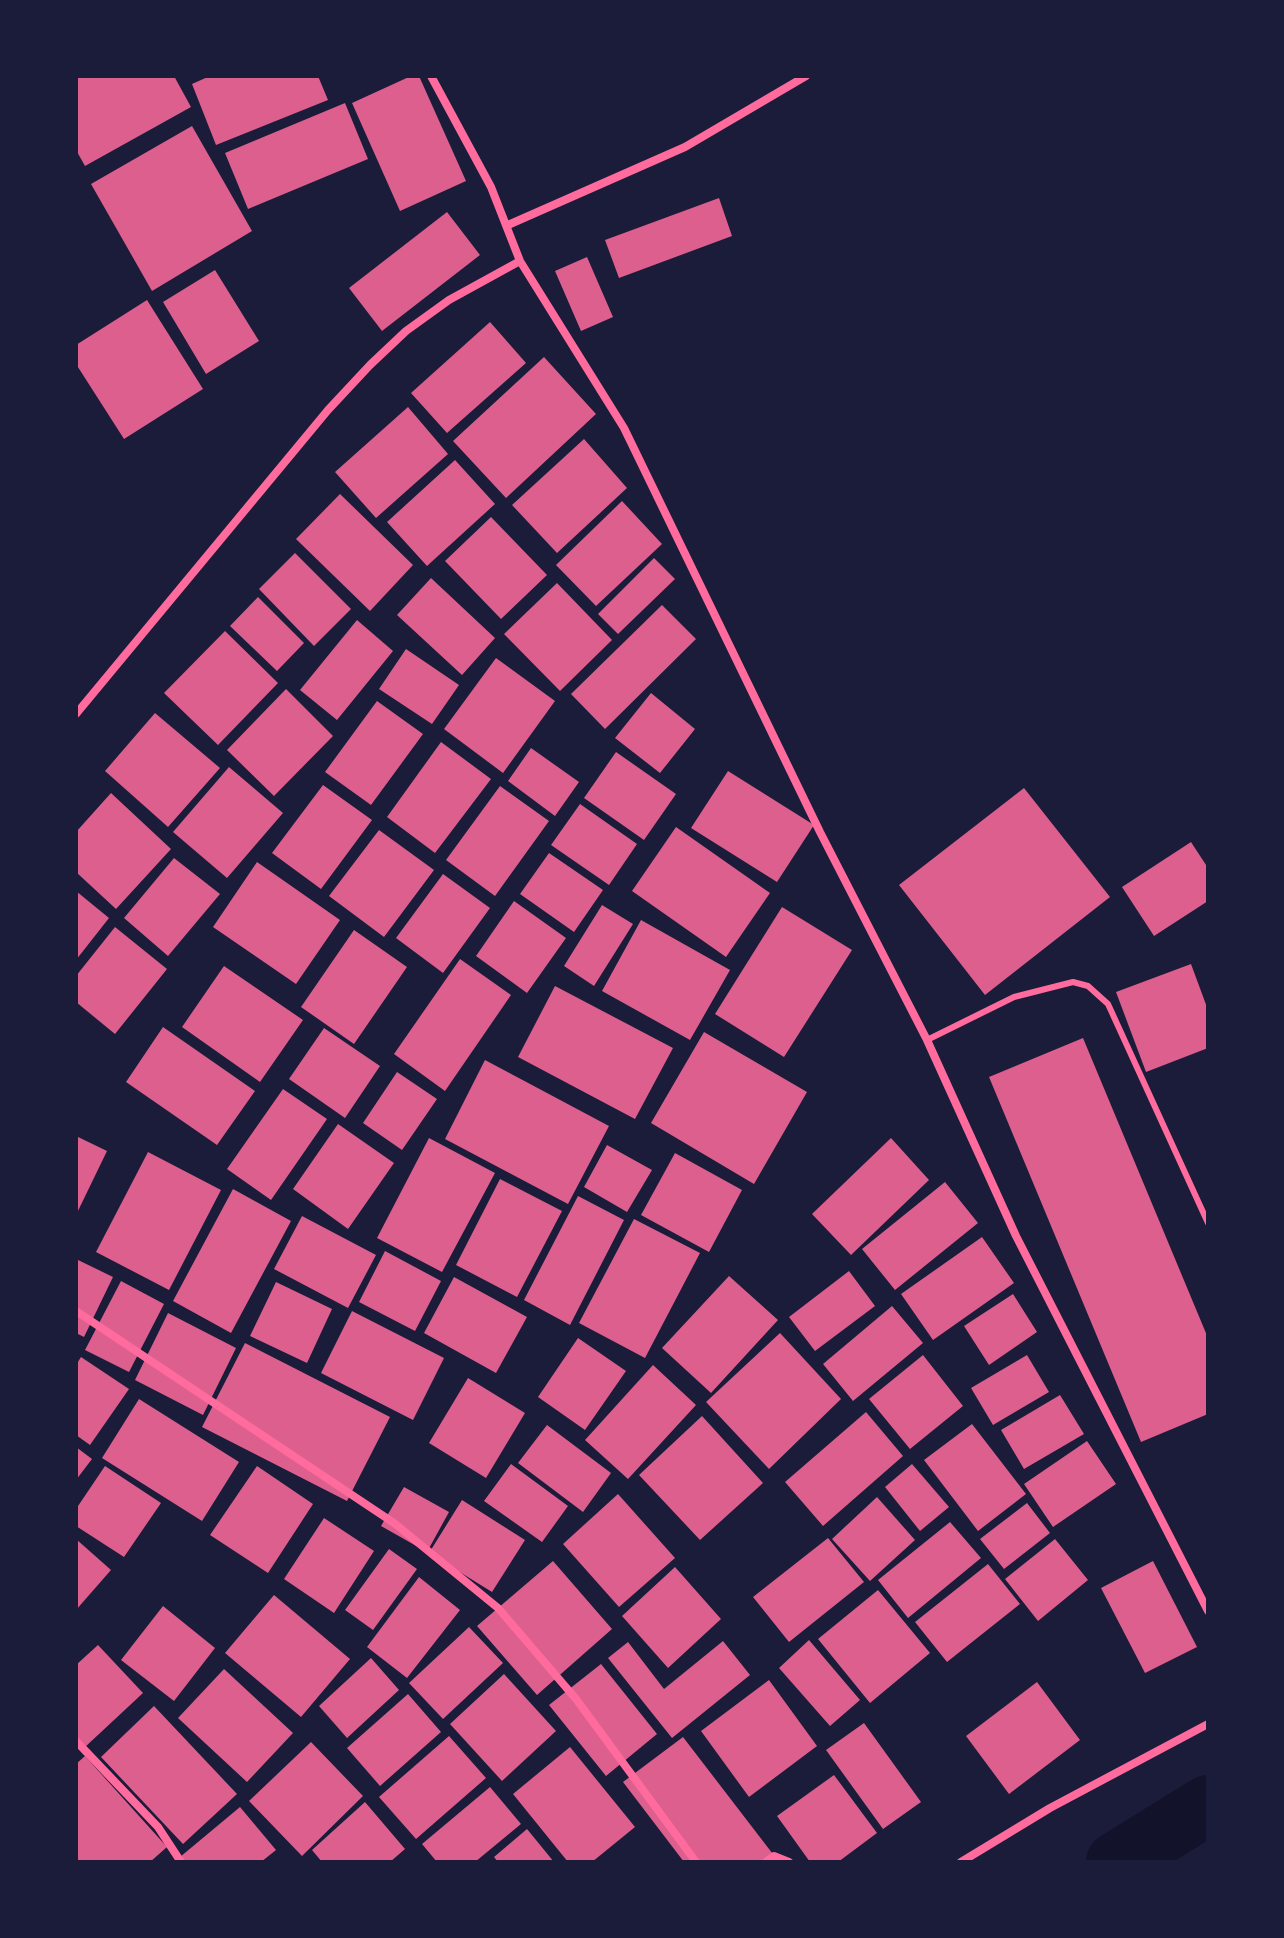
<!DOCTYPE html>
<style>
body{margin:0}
#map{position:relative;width:1284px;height:1938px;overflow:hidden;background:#1b1b3a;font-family:"PT Sans Narrow",sans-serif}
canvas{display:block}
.frame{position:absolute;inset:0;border:78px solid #1b1b3a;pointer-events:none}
</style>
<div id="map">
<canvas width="1284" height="1938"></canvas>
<div class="frame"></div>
</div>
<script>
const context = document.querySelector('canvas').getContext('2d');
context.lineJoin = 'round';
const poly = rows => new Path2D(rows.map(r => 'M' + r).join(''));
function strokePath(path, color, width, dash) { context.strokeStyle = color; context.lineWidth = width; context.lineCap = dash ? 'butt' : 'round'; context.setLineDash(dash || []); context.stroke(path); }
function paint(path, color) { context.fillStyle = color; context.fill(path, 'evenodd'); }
strokePath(poly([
 [1116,1862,1208,1805]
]), '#12122b', 60);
paint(poly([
 [76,76,174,76,191,107,85,166,76,150],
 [210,76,318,76,328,100,216,145,192,84],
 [411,76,419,76,466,181,400,211,352,103],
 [345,103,368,159,248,209,225,153],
 [192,126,252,231,152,291,91,184],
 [719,198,732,236,619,278,605,240],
 [447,212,480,255,382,331,349,288],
 [587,257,613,317,581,331,555,271],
 [215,270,259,341,206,374,163,302],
 [147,300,203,389,124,439,76,364,76,345],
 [490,322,526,363,447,433,411,393],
 [544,357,596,414,506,498,453,441],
 [408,407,448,454,376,518,335,472],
 [584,439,627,488,557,553,512,505],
 [455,460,495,504,427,566,387,522],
 [340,494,413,565,370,611,296,539],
 [622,501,662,544,596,606,556,565],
 [491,517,547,575,501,619,445,561],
 [295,553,351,609,314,646,259,589],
 [654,558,675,579,618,634,598,614],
 [431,578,495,638,462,675,397,615],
 [557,583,612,640,560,691,504,634],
 [258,597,304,643,277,671,230,626],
 [662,605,696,639,605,729,571,694],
 [357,620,393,651,337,720,300,690],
 [225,631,278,683,218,745,164,693],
 [406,649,459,685,432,724,379,689],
 [496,658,555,701,503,773,444,729],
 [286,689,333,736,274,796,227,750],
 [651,693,695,729,660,773,615,738],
 [377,701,423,734,371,805,325,772],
 [155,713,220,768,168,827,105,771],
 [441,742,491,779,435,853,387,817],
 [531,748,579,782,555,816,508,781],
 [616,752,676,794,644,840,584,798],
 [229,767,283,813,227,878,173,832],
 [728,771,814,825,777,882,691,828],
 [323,785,372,820,321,889,272,853],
 [500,786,549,821,495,896,446,860],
 [1024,788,1110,897,985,995,899,885],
 [111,793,171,849,116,909,76,872,76,832],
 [580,804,637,844,609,885,551,845],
 [676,827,770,893,726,957,632,891],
 [379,830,434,870,384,937,329,896],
 [1191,842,1208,868,1208,901,1154,936,1122,887],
 [549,853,603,890,574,932,520,894],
 [174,858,220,894,168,956,124,918],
 [257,862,340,920,296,984,213,927],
 [443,874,490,908,443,973,396,938],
 [76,891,109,918,76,960],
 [514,901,566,938,527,993,476,956],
 [602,905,633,924,594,986,564,966],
 [782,907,852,950,784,1057,715,1014],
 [641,920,730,970,690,1040,602,991],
 [115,927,167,969,115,1034,76,1002,76,976],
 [354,930,407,967,354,1044,301,1007],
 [460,959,511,995,445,1091,394,1054],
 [1191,964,1208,1010,1208,1048,1146,1072,1116,992],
 [224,966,303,1020,260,1082,182,1027],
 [555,986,673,1048,635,1119,518,1057],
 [163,1027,255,1091,217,1145,126,1082],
 [324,1028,380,1066,345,1118,289,1079],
 [704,1032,807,1092,754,1184,651,1123],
 [1083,1038,1208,1338,1208,1414,1141,1442,989,1077],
 [485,1060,609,1126,568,1204,445,1139],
 [397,1072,437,1099,402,1150,363,1123],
 [283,1089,327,1119,271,1200,227,1169],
 [338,1124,394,1163,348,1229,293,1189],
 [76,1136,107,1151,76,1215],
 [429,1138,495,1173,442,1272,377,1238],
 [891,1138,929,1180,851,1255,812,1214],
 [607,1145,652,1170,627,1212,584,1187],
 [148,1152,221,1190,169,1290,96,1252],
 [675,1153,742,1190,709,1252,641,1215],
 [500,1179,562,1211,517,1297,456,1265],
 [945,1182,978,1223,895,1290,862,1249],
 [233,1189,291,1221,231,1333,173,1301],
 [578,1196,624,1220,570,1325,524,1300],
 [302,1216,376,1255,348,1308,274,1269],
 [634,1219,700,1253,645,1358,579,1323],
 [982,1237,1014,1283,933,1340,901,1294],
 [385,1251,441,1281,415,1331,359,1302],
 [76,1259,113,1277,84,1337,76,1333],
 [849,1271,875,1306,815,1351,789,1317],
 [729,1276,778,1320,711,1393,662,1348],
 [454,1277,527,1317,496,1373,424,1333],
 [121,1281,164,1304,129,1372,85,1350],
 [276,1282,332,1309,307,1363,250,1336],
 [1013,1294,1037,1332,989,1365,964,1326],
 [892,1306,923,1343,853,1401,823,1364],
 [352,1311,444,1358,413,1420,321,1373],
 [168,1313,236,1348,203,1415,135,1380],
 [780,1333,841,1399,769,1469,706,1402],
 [578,1338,626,1371,585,1430,538,1397],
 [245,1343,390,1417,347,1501,202,1427],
 [923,1355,963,1406,910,1449,869,1399],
 [1027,1355,1049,1392,993,1425,971,1388],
 [81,1357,129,1389,90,1445,76,1435,76,1365],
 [653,1365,696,1405,628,1479,585,1440],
 [468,1378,525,1413,486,1478,429,1443],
 [1060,1395,1084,1434,1024,1469,1001,1430],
 [139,1399,239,1462,202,1521,102,1458],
 [866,1412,903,1456,823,1526,785,1482],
 [702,1416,763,1483,700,1540,639,1475],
 [972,1424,1026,1494,978,1531,924,1460],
 [547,1425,611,1473,583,1512,518,1463],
 [1087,1441,1116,1484,1053,1527,1024,1484],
 [76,1447,92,1459,76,1480],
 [511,1464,568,1506,542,1542,484,1501],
 [912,1464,949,1507,920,1531,885,1487],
 [105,1466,161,1503,124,1557,76,1526,76,1509],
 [257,1466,313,1504,268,1573,210,1535],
 [404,1487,449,1512,427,1552,381,1526],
 [618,1494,675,1558,619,1607,563,1544],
 [877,1497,915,1540,870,1581,832,1539],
 [462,1500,525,1540,492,1592,429,1553],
 [1027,1503,1050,1533,1004,1569,980,1539],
 [324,1518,374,1551,334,1613,284,1579],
 [950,1522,981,1558,908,1618,878,1580],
 [828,1538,864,1582,789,1642,753,1597],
 [76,1539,111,1570,76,1610],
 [1055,1539,1088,1580,1038,1621,1005,1579],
 [389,1549,417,1569,373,1630,345,1610],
 [553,1561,612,1629,537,1695,477,1626],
 [1153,1561,1197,1647,1145,1673,1101,1588],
 [988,1564,1020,1604,947,1662,915,1622],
 [675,1567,721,1619,668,1668,622,1616],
 [419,1577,460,1610,407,1678,367,1647],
 [878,1590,930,1653,870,1703,818,1639],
 [274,1595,350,1659,301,1717,225,1653],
 [163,1606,215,1648,174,1701,121,1660],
 [469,1627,503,1663,443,1719,409,1683],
 [809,1640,860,1700,830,1726,779,1668],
 [723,1641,750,1675,672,1738,608,1658,628,1642,664,1689],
 [98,1645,143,1693,84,1748,76,1739,76,1665],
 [371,1658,399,1690,347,1738,319,1706],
 [601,1664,657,1734,606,1776,549,1705],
 [224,1669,293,1733,247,1782,178,1718],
 [504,1674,556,1731,502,1781,450,1724],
 [769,1680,817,1746,749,1797,701,1731],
 [1037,1682,1080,1740,1009,1794,966,1736],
 [408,1694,441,1732,380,1786,347,1748],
 [154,1706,237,1794,183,1844,101,1757],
 [864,1723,921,1802,883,1829,826,1750],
 [449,1736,486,1778,416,1839,379,1797],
 [683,1737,779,1862,684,1862,623,1782],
 [311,1742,363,1796,302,1856,249,1801],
 [570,1747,635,1827,592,1862,568,1862,513,1794],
 [85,1756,167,1847,150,1862,76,1862,76,1764],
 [834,1775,877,1833,838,1862,810,1862,777,1816],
 [490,1787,521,1824,475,1862,437,1862,422,1844],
 [365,1802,405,1849,390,1862,322,1862,312,1850],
 [240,1807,276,1850,261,1862,183,1862,180,1857],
 [527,1829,554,1862,498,1862,494,1857]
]), '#dd5f8e');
strokePath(poly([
 [927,1040,1014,997,1073,982,1088,986,1108,1004,1208,1223]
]), '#ff6b9d', 6);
strokePath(poly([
 [431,76,491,187,520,261,624,428,820,832,927,1040,1016,1236,1208,1611],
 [508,225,685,147,806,76],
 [76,714,328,410,370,365,406,331,449,300,520,261],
 [76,1311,394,1523,498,1608,576,1699,696,1862],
 [76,1741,158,1827,181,1862],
 [766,1862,774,1856,789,1862],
 [961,1862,1050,1808,1208,1724]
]), '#ff6b9d', 8);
</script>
